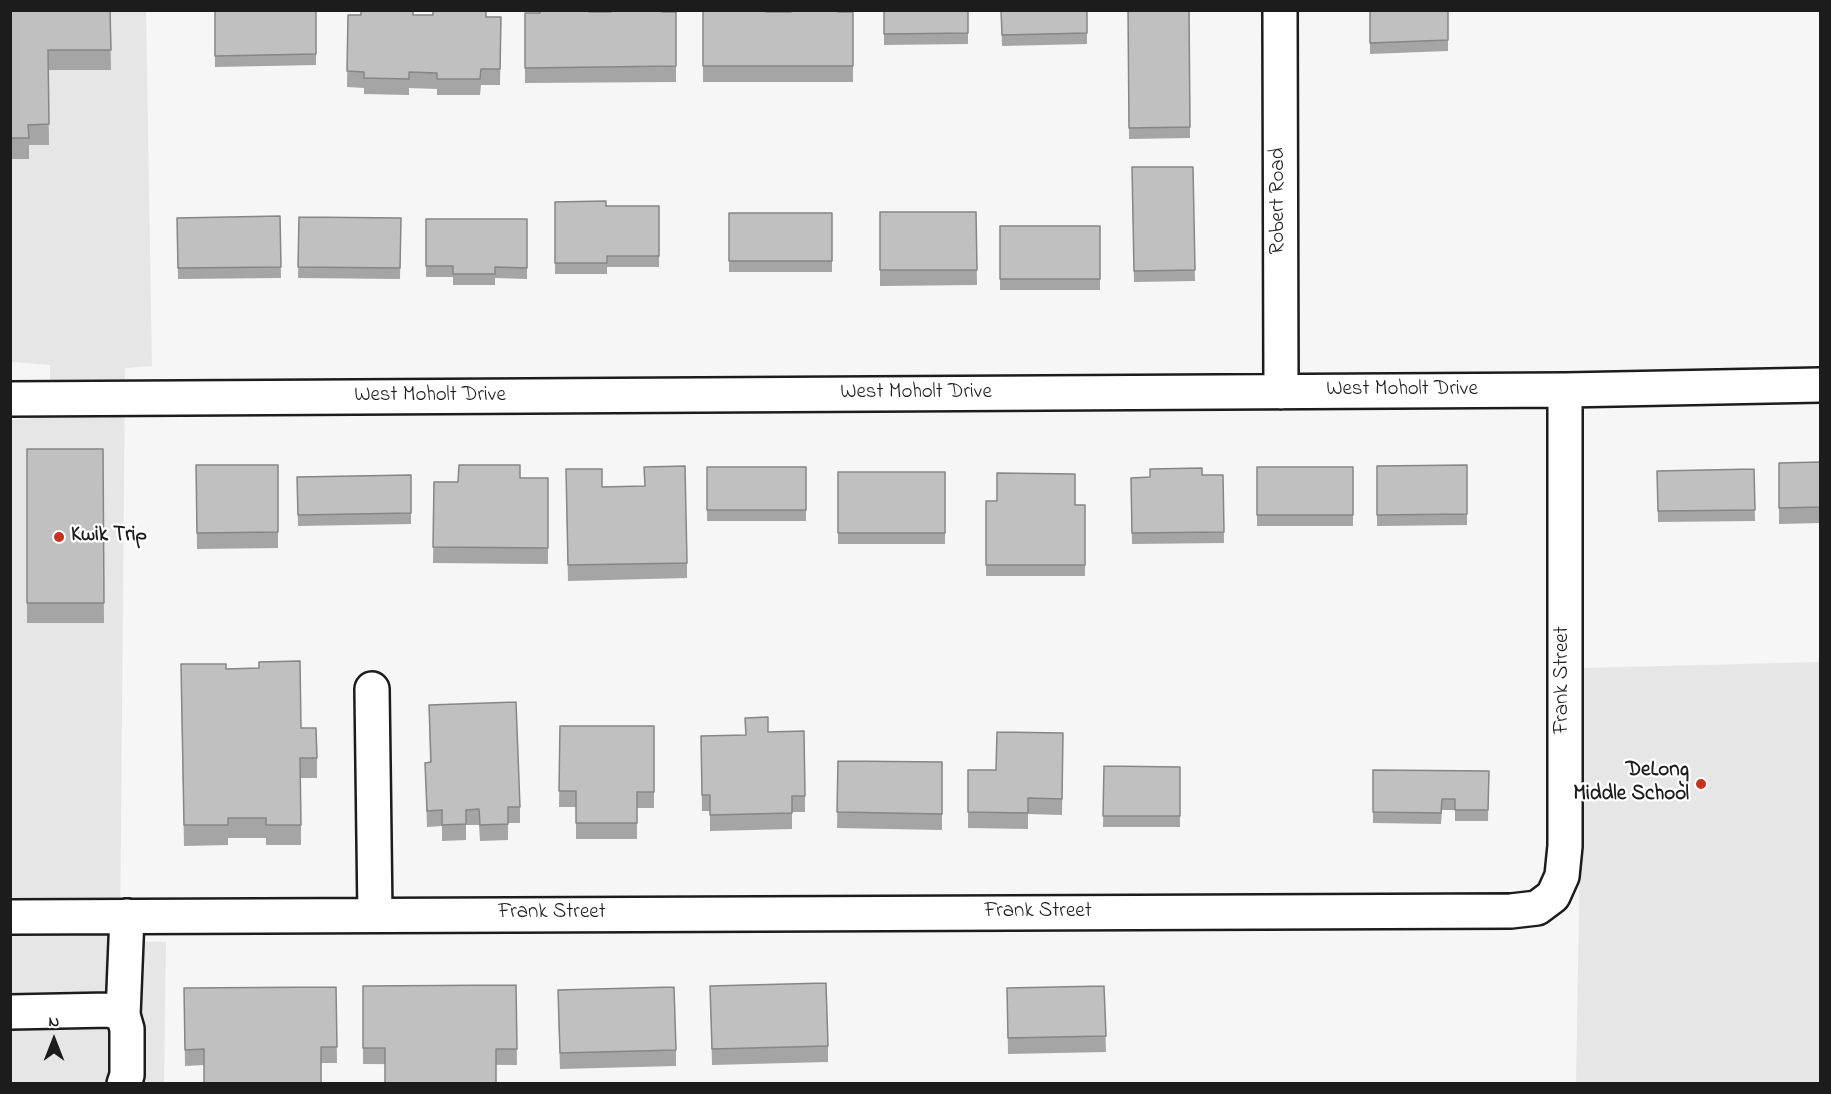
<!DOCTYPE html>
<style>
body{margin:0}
#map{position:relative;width:1831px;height:1094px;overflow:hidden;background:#f6f6f6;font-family:"Indie Flower",sans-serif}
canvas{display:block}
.frame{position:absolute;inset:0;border:12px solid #1c1c1c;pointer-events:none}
.north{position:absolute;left:24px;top:1010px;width:60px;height:60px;-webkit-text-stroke:4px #fff;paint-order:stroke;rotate:0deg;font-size:16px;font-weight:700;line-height:24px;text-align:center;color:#1c1c1c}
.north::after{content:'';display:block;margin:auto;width:21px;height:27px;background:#1c1c1c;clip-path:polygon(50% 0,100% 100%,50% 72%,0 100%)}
</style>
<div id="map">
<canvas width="1831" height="1094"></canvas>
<div class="frame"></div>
<div class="north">N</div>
</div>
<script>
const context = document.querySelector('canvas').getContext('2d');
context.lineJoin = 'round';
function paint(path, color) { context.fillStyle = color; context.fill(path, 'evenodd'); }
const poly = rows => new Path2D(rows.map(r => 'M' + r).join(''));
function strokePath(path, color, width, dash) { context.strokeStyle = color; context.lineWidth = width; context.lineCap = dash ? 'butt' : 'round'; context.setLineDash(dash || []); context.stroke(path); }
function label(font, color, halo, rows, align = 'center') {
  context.font = font + ' "Indie Flower",sans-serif'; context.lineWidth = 4.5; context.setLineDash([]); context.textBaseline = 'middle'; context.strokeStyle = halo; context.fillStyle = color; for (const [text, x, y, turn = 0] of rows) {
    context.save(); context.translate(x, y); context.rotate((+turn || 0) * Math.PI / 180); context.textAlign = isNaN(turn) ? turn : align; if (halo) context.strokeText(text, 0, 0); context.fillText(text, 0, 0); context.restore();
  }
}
paint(poly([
 [10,11,146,11,152,366,125,368,120,941,166,942,164,1083,11,1083,11,420,50,416,50,365,11,362],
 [1820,662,1820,1083,1576,1084,1583,668]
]), '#e6e6e6');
const minor = poly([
 [1280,10,1281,392],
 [10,399,1565,390,1820,385],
 [372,689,375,915],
 [10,917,1511,911,1537,908,1553,896,1562,876,1565,846,1565,390],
 [10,1012,110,1010,123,1015,127,1029,127,1075,124,1084],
 [123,1015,127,916]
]);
strokePath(minor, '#1c1c1c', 38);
strokePath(minor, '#fff', 33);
paint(poly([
 [10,10,110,10,111,70,48,70,49,145,29,145,29,159,10,159],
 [215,10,316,10,316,65,215,67],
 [703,10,853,12,853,82,703,82],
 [884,10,968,10,968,44,884,45],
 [1001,10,1087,10,1087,44,1002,46],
 [1128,10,1189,10,1190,138,1129,139],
 [1370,10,1448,10,1448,51,1370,54],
 [589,12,676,12,676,82,525,83,525,13],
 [348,15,501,17,500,85,481,85,480,95,437,95,437,89,409,88,409,95,364,94,364,88,347,87],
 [1132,167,1193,167,1195,281,1134,282],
 [555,202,606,206,659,206,659,267,607,267,607,274,555,274],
 [880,212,976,212,977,285,880,286],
 [729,213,832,213,832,272,729,272],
 [280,216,281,278,178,279,177,218],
 [299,217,401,218,400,279,298,278],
 [426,219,527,219,527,279,495,278,495,285,453,285,453,277,426,277],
 [1000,226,1100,226,1100,290,1000,290],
 [27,449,103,449,104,623,27,623],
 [1821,462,1821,523,1779,524,1779,463],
 [196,465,278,465,278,548,197,549],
 [1467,465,1467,525,1377,526,1377,466],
 [707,467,806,467,806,521,707,521],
 [1257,467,1353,467,1353,526,1257,526],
 [1754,469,1755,521,1658,522,1657,471],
 [838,472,945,472,945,544,838,544],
 [411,475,411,524,298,526,297,477],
 [1223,475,1224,543,1132,544,1131,478],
 [520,478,548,478,548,564,433,563,434,482,458,482],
 [566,485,602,487,687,563,687,578,568,581],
 [986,501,1085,505,1085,576,986,576],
 [226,669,301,728,317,758,317,778,301,778,301,845,266,845,266,838,228,838,228,845,184,846,181,685],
 [429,705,520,807,520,823,508,823,508,840,480,841,479,825,466,825,466,840,442,841,442,826,427,827,425,763,430,762],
 [560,726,654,726,654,808,637,808,637,839,576,839,576,807,559,807],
 [768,732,805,796,805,812,792,812,792,829,710,831,710,811,702,811,701,736,745,735],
 [1063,733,1062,815,1028,814,1028,829,968,828,968,770,996,770],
 [838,761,942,762,942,830,837,828],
 [1104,766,1180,767,1180,827,1103,827],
 [1373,770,1489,771,1488,821,1455,821,1455,810,1442,810,1441,824,1373,823],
 [516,985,517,1065,363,1064,363,986],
 [710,986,828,1046,828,1062,712,1065],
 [1104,986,1106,1052,1008,1054,1007,988],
 [336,987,337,1063,321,1063,321,1083,204,1083,204,1065,185,1066,184,988],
 [558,1006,676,1050,676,1066,560,1069]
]), '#a5a5a5');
const building = poly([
 [10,10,110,10,111,50,48,50,49,124,28,125,29,138,10,138,10,10],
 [215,10,316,10,316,54,215,56,215,10],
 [361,10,413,10,413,15,433,15,433,10,486,10,486,17,501,17,500,69,481,69,480,79,437,79,437,73,409,72,409,79,364,78,364,72,347,71,348,15,361,15,361,10],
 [540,10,589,10,589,12,611,12,611,10,662,10,662,12,676,12,676,66,525,68,525,13,540,13,540,10],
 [703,10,766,10,766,12,791,12,791,10,838,10,838,12,853,12,853,66,703,66,703,10],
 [884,10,968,10,968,33,884,34,884,10],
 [1001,10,1087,10,1087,33,1002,35,1001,10],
 [1128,10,1189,10,1190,127,1129,128,1128,10],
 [1370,10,1448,10,1448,40,1370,43,1370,10],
 [1132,167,1193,167,1195,270,1134,271,1132,167],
 [606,201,606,206,659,206,659,256,607,256,607,263,555,263,555,202,606,201],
 [880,212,976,212,977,270,880,270,880,212],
 [729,213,832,213,832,261,729,261,729,213],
 [280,216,281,267,178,268,177,218,280,216],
 [299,217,401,218,400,268,298,267,299,217],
 [426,219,527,219,527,268,495,267,495,274,453,274,453,266,426,266,426,219],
 [1000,226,1100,226,1100,279,1000,279,1000,226],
 [27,449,103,449,104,603,27,603,27,449],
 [1821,462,1821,507,1779,508,1779,463,1821,462],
 [196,465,278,465,278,532,197,533,196,465],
 [459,465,520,465,520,478,548,478,548,548,433,547,434,482,458,482,459,465],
 [1467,465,1467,514,1377,515,1377,466,1467,465],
 [685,466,687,563,568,565,566,469,602,469,602,487,645,486,644,467,685,466],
 [707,467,806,467,806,510,707,510,707,467],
 [1257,467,1353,467,1353,515,1257,515,1257,467],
 [1202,468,1202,475,1223,475,1224,532,1132,533,1131,478,1150,477,1150,469,1202,468],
 [1754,469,1755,510,1658,511,1657,471,1754,469],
 [838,472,945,472,945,533,838,533,838,472],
 [997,473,1075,474,1075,505,1085,505,1085,565,986,565,986,501,997,501,997,473],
 [411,475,411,513,298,515,297,477,411,475],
 [300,661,301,728,316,728,317,758,300,758,301,825,266,825,266,818,228,818,228,825,184,825,181,664,226,664,226,669,259,668,259,662,300,661],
 [516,702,520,807,508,807,508,824,480,825,479,809,466,810,466,824,442,825,442,810,427,811,425,763,431,762,429,705,516,702],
 [768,717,768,732,804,731,805,796,792,796,792,813,710,815,710,795,702,795,701,736,746,735,745,718,768,717],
 [560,726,654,726,654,792,637,792,637,823,576,823,576,791,559,791,560,726],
 [997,732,1063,733,1062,799,1028,798,1028,813,968,812,968,770,996,770,997,732],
 [838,761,942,762,942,814,837,812,838,761],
 [1104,766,1180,767,1180,816,1103,816,1104,766],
 [1373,770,1489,771,1488,810,1455,810,1455,799,1442,799,1441,813,1373,812,1373,770],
 [826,983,828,1046,712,1049,710,986,826,983],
 [516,985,517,1049,496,1049,496,1083,385,1083,385,1048,363,1048,363,986,516,985],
 [1104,986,1106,1036,1008,1038,1007,988,1104,986],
 [336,987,337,1047,321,1047,321,1083,204,1083,204,1049,185,1050,184,988,336,987],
 [674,987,676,1050,560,1053,558,990,674,987]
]);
paint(building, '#c0c0c0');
strokePath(building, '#868686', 1.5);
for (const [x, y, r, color] of [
 [59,537,6,"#c8321e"],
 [1701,784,6,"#c8321e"]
]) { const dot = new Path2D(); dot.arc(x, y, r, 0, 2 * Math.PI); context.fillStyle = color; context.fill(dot); strokePath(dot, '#fff', 2); }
label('21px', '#1c1c1c', '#fff', [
 ["Robert Road",1280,201,-90],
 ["West Moholt Drive",1402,391],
 ["West Moholt Drive",916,394],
 ["West Moholt Drive",430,397],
 ["Frank Street",1564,680,-90],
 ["Frank Street",1038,913],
 ["Frank Street",552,914]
]);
label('bold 21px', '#1c1c1c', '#fff', [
 ["Kwik Trip",71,537],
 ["DeLong",1689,772,"right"],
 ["Middle School",1689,796,"right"]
], 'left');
</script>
